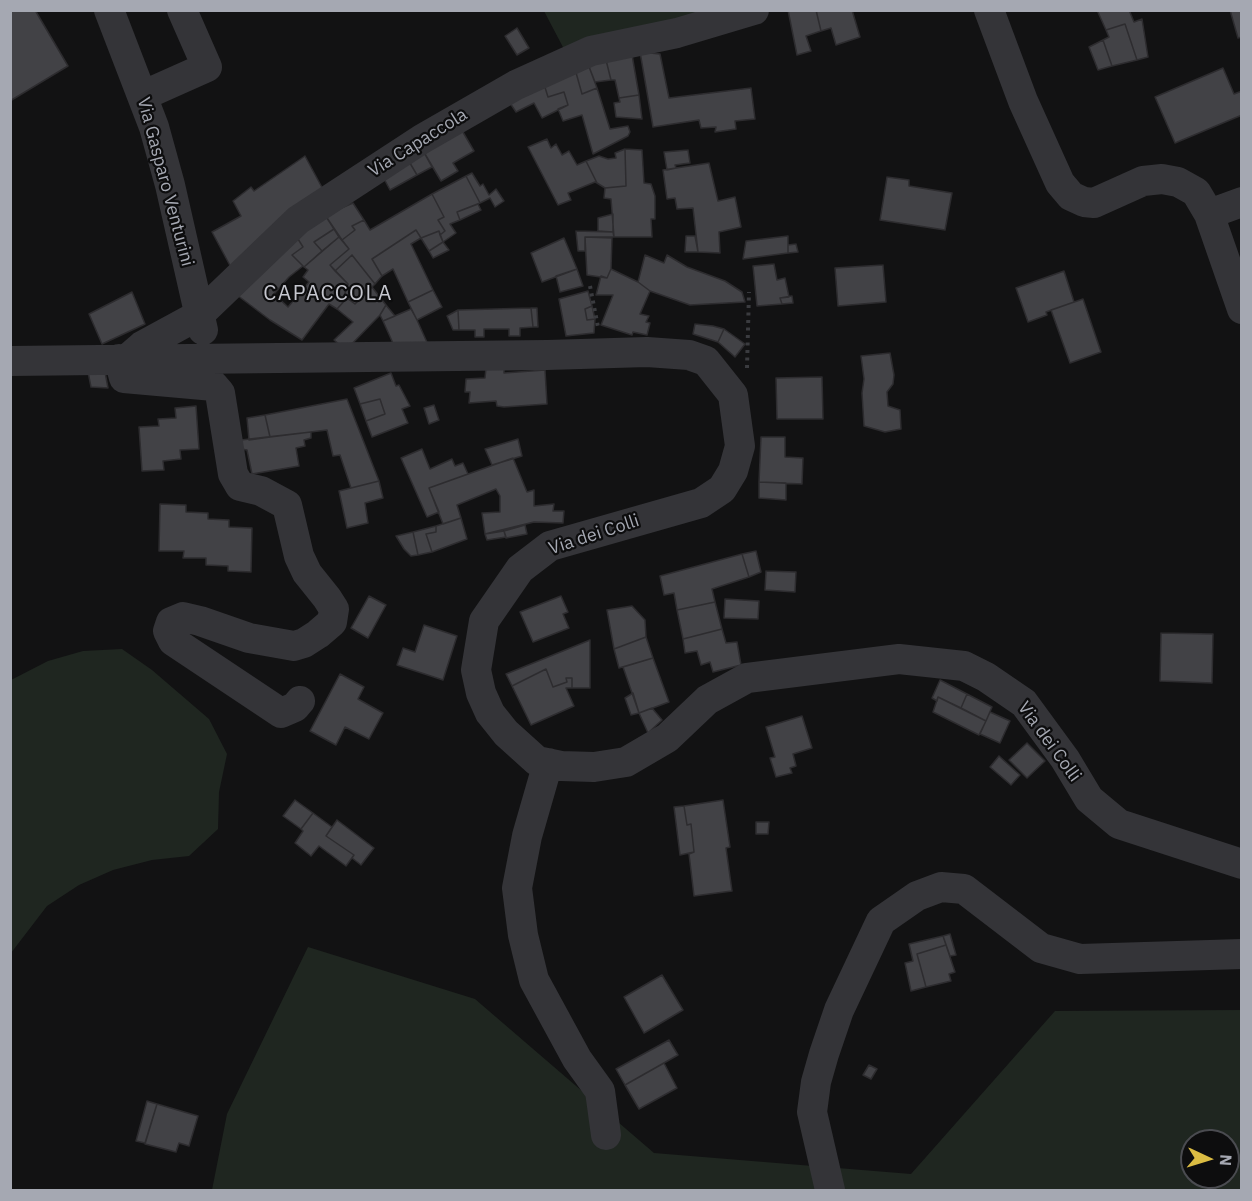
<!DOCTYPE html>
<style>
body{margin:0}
#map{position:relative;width:1252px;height:1201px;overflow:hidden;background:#121213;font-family:"IBM Plex Sans",sans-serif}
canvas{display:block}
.frame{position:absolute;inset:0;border:12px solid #a5a8b2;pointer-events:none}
.north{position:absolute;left:1180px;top:1129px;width:60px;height:60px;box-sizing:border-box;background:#0d0d0e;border:2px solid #4a4b50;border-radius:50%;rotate:94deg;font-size:16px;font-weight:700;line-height:24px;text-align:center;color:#a5a8b2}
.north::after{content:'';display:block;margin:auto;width:21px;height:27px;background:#dbbc43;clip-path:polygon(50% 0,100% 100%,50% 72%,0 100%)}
</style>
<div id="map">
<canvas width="1252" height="1201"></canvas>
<div class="frame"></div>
<div class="north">N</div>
</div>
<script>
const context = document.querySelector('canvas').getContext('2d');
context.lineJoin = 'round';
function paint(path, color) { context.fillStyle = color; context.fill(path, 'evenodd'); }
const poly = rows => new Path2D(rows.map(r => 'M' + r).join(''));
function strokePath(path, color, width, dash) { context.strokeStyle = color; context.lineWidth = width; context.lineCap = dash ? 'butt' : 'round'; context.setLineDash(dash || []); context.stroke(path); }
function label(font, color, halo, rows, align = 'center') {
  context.font = font + ' "IBM Plex Sans",sans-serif'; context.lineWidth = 4.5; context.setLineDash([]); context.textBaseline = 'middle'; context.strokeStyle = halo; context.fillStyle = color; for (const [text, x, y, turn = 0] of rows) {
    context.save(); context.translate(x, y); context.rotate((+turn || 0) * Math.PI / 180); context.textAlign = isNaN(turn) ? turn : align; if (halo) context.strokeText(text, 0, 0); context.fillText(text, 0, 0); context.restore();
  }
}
paint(poly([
 [544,11,725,11,565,51],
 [122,649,152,670,209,719,227,754,219,792,218,829,189,856,152,860,113,870,79,885,47,906,11,953,11,680,48,661,83,651],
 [308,947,475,999,654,1153,911,1174,1055,1011,1241,1010,1241,1190,212,1190,227,1114],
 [1192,1141,1228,1141,1228,1177,1192,1177]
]), '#1f2620');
const building = poly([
 [10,10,35,10,68,66,10,101,10,10],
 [788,10,816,10,821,31,806,36,811,51,797,55,788,10],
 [816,10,852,10,860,37,836,45,831,28,821,31,816,10],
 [1097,10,1129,10,1134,22,1142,19,1148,57,1137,60,1125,24,1106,30,1097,10],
 [1230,10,1242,10,1242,37,1238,38,1230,10],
 [1125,24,1137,60,1112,66,1103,40,1109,37,1106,30,1125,24],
 [517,28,529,48,517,55,505,36,517,28],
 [1103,40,1112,66,1098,70,1089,47,1103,40],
 [631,49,639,95,619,98,615,80,611,80,605,56,631,49],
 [640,52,660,54,669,98,751,88,755,119,735,121,736,129,715,132,716,127,701,128,699,120,653,127,640,52],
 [605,56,611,80,595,82,588,64,605,56],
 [588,64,597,88,582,94,575,69,588,64],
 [1223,68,1234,94,1242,91,1242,115,1175,143,1155,97,1223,68],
 [575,69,582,94,597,88,610,129,628,126,630,132,628,136,593,154,582,115,563,121,558,109,568,105,564,92,548,97,543,81,575,69],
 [543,81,548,97,564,92,568,105,542,118,534,103,516,112,508,100,543,81],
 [639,95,642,119,616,117,614,103,620,102,619,98,639,95],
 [460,127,474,151,453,163,458,171,441,181,422,149,460,127],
 [547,139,551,148,556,144,562,155,569,151,577,165,586,161,597,183,595,182,568,193,571,200,558,205,528,147,547,139],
 [422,149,432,167,417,175,407,158,422,149],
 [625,149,642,150,644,183,651,184,655,196,655,219,651,219,652,237,614,237,611,199,604,198,605,188,626,186,625,149],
 [625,149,626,186,605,188,597,183,586,161,599,156,608,159,616,158,615,153,625,149],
 [688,150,690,163,675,165,676,168,667,170,664,152,688,150],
 [305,156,325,193,234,273,212,232,241,216,233,201,251,187,254,191,305,156],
 [407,158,417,175,390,190,381,173,407,158],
 [709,163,718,201,735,197,741,227,719,232,720,253,698,252,693,208,677,209,675,198,667,199,663,170,709,163],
 [472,173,480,186,483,184,489,195,496,189,504,201,495,207,490,198,480,203,466,176,472,173],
 [466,176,480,203,457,212,460,220,450,224,456,233,443,242,440,235,445,231,438,220,444,217,432,194,466,176],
 [887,177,909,180,909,186,952,193,945,230,880,220,887,177],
 [432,194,444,217,438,220,445,231,440,235,439,231,421,238,416,230,372,259,382,276,375,284,352,255,335,271,330,265,349,249,342,240,355,230,352,226,364,220,370,230,432,194],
 [353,203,364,220,352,226,355,230,342,240,325,215,353,203],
 [478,204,481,210,460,220,457,212,478,204],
 [613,214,613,232,598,231,598,218,613,214],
 [325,215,334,229,314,242,322,251,304,267,292,255,303,247,293,231,325,215],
 [334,229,339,237,322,251,314,242,334,229],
 [416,230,421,238,411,244,433,290,408,302,393,269,382,276,372,259,416,230],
 [293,231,303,247,292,255,303,266,289,277,274,294,288,307,309,282,303,277,308,270,304,267,339,237,349,249,330,265,348,284,344,296,347,298,337,309,329,304,302,340,270,320,237,295,293,231],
 [439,231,443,242,429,251,421,238,439,231],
 [576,231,613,232,614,237,585,237,585,251,578,251,576,231],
 [686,236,695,236,698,252,685,252,686,236],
 [788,236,788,253,743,259,746,241,788,236],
 [585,237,612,238,611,269,607,278,587,275,585,237],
 [564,238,577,269,542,282,531,253,564,238],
 [443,242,449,250,433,258,429,251,443,242],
 [796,244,798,252,788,253,788,245,796,244],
 [352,255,375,284,355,304,344,296,348,284,335,271,352,255],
 [645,255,664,263,667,255,687,267,725,281,742,292,745,302,690,305,650,291,638,282,645,255],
 [774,264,777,280,785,278,789,297,780,298,782,304,757,306,753,266,774,264],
 [883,265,886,302,838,306,835,268,883,265],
 [577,269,583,286,560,292,556,276,577,269],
 [611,269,638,282,650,291,640,314,649,316,646,322,650,323,647,335,633,332,632,335,601,325,613,295,596,295,601,276,607,278,611,269],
 [1064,271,1074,302,1046,312,1047,315,1028,322,1016,288,1064,271],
 [372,287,386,305,380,315,346,350,334,340,353,322,337,309,347,298,355,304,372,287],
 [433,290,442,307,417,320,408,302,433,290],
 [588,291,592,306,585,309,587,320,595,319,594,333,566,336,559,299,588,291],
 [132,292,145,324,102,344,89,314,132,292],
 [792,296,793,303,782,304,780,298,792,296],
 [1083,299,1101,352,1070,363,1051,310,1083,299],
 [386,305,395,316,383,321,380,315,386,305],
 [592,306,595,319,587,320,585,309,592,306],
 [531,308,533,327,520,328,520,336,509,336,509,329,484,329,484,337,475,337,475,330,459,330,458,310,531,308],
 [531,308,537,308,538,327,533,327,531,308],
 [411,309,417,320,430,349,396,350,383,321,411,309],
 [458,310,459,330,453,330,447,316,458,310],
 [695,324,713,326,724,329,718,342,693,334,695,324],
 [724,329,745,344,735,357,718,342,724,329],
 [890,353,894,375,893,384,887,392,888,406,900,410,901,429,885,432,864,426,862,393,864,379,861,356,890,353],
 [504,367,504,373,545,370,547,404,504,407,497,406,496,401,469,403,470,392,465,392,466,379,485,378,486,368,504,367],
 [88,372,105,372,108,388,91,387,88,372],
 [391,373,396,386,399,385,410,406,402,409,408,423,372,437,366,421,385,414,380,399,360,404,354,388,391,373],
 [822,377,823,419,777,419,776,378,822,377],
 [347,399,379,481,351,488,340,455,333,456,327,430,270,437,265,415,347,399],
 [380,399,385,414,366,421,360,404,380,399],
 [434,405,439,420,429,424,424,408,434,405],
 [196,406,199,449,180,450,181,459,163,461,164,470,142,471,139,427,159,426,158,419,176,418,175,408,196,406],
 [265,415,270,437,249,440,247,418,265,415],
 [311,432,311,438,304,440,305,446,296,448,299,466,252,474,247,450,241,449,241,440,311,432],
 [761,437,785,437,785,457,803,458,802,484,759,482,761,437],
 [518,439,522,456,492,465,485,449,518,439],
 [422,449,430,469,452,459,455,466,463,463,468,474,429,488,439,512,427,517,401,458,422,449],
 [513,458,527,492,534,490,534,506,554,504,553,511,564,511,563,523,534,522,485,534,482,513,500,512,500,496,496,489,457,505,461,518,443,524,429,488,513,458],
 [379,481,383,498,365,503,368,523,347,528,339,491,379,481],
 [759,482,786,483,786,500,759,498,759,482],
 [160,504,186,505,186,512,208,513,208,519,229,520,229,527,252,528,251,572,228,571,228,566,206,565,206,558,183,558,184,551,159,551,160,504],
 [461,518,467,539,432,552,426,534,436,532,436,526,461,518],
 [525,525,527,534,506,538,504,531,525,525],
 [436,526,436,532,426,534,432,552,418,555,413,532,436,526],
 [504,531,506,537,487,540,485,534,504,531],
 [413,532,418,555,411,556,404,549,396,536,413,532],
 [756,551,761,572,749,577,742,554,756,551],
 [742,554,749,577,712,589,715,602,677,610,674,593,664,595,660,576,742,554],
 [766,571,796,572,795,592,765,590,766,571],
 [369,596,386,605,368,638,351,628,369,596],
 [561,596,568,612,563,614,569,628,533,642,520,612,561,596],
 [725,599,759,601,758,619,724,618,725,599],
 [715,602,722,629,683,639,677,610,715,602],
 [632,606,645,620,646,637,614,649,607,610,632,606],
 [424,625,457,636,443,680,397,665,403,648,415,652,424,625],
 [722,629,726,643,737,642,741,665,713,672,710,662,701,665,697,651,685,653,683,639,722,629],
 [1161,633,1213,634,1212,683,1160,681,1161,633],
 [646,637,653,658,619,668,614,649,646,637],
 [590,640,590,688,572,688,572,678,566,678,567,682,553,687,546,669,512,686,506,674,590,640],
 [653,658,669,702,639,713,623,667,653,658],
 [546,669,553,687,567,682,566,678,572,678,572,688,566,688,574,706,531,725,512,686,546,669],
 [340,674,364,687,358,699,383,713,369,739,345,727,336,745,310,731,340,674],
 [940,680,967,694,961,708,938,697,937,701,932,698,940,680],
 [633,693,639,713,631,715,625,698,633,693],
 [967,694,992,707,986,721,961,708,967,694],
 [938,697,986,721,979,735,933,712,938,697],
 [652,708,662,720,648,733,639,713,652,708],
 [990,712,1010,721,1000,743,980,734,990,712],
 [802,716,812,748,793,754,796,766,790,768,792,773,776,777,770,758,775,757,766,727,802,716],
 [1027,743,1045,761,1027,778,1009,760,1027,743],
 [999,756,1020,775,1011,785,990,767,999,756],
 [295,800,313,813,301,829,283,816,295,800],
 [723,800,730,847,726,848,732,891,694,896,689,854,694,852,691,824,687,825,684,806,723,800],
 [684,806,687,825,691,824,694,852,680,855,674,807,684,806],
 [313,813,332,827,326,836,354,855,346,866,319,846,311,856,295,843,303,831,301,829,313,813],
 [337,820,374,848,361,865,352,858,354,855,326,836,337,820],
 [756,822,769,822,768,834,756,834,756,822],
 [950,934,956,955,950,956,943,936,950,934],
 [943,936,946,945,917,954,926,987,911,991,905,963,913,961,909,944,943,936],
 [946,945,955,972,949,974,951,981,926,987,917,954,946,945],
 [662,975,683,1010,644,1033,624,997,662,975],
 [669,1040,678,1055,625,1085,616,1069,669,1040],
 [664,1063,677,1088,639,1109,625,1085,664,1063],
 [869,1065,877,1069,871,1079,863,1075,869,1065],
 [147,1101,157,1104,145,1143,136,1141,147,1101],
 [157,1104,198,1116,189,1146,179,1143,176,1152,145,1144,157,1104]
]);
paint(building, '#424246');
strokePath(building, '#2d2c2f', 1.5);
strokePath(poly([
 [590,286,598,327],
 [747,368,749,292]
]), '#3a3b3f', 4, [3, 4.5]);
strokePath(poly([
 [109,10,154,127,170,185,203,330],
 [989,10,1023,101,1060,183,1071,196,1084,202,1094,203,1143,181,1162,179,1178,182,1196,192,1209,214,1242,309],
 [142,96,207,67,182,10],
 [1209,214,1242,202],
 [119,359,124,378,214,386,220,393,233,474,240,486,261,491,287,505,299,556,307,573,327,598,334,609,332,622,318,634,304,643,294,646,249,638,200,621,183,617,171,622,168,631,173,641,281,713,295,707,300,701],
 [127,359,142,346,199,315,298,220,422,139,516,85,591,51,677,33,754,10],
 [10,361,547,355,647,352,689,355,706,361,733,395,740,446,733,471,722,489,701,503,550,546,520,569,484,621,476,670,481,693,490,713,506,733,537,761,561,766,594,767,626,762,667,738,707,700,747,678,899,659,964,666,986,677,1024,703,1065,759,1089,799,1119,824,1242,864],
 [548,763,527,836,517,888,523,935,534,980,577,1059,600,1091,606,1135],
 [830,1190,812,1112,816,1082,824,1054,839,1010,881,921,917,896,941,887,964,889,1041,948,1080,959,1242,954]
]), '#343438', 30);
label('18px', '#a5a8b2', '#0d0d0e', [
 ["Via Capaccola",418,143,-32],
 ["Via Gasparo Venturini",165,182,75],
 ["Via dei Colli",594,535,-18],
 ["Via dei Colli",1049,742,54]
]);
context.letterSpacing = '1.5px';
label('21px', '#c6c7cf', '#0d0d0e', [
 ["CAPACCOLA",328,294]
]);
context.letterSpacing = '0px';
</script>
